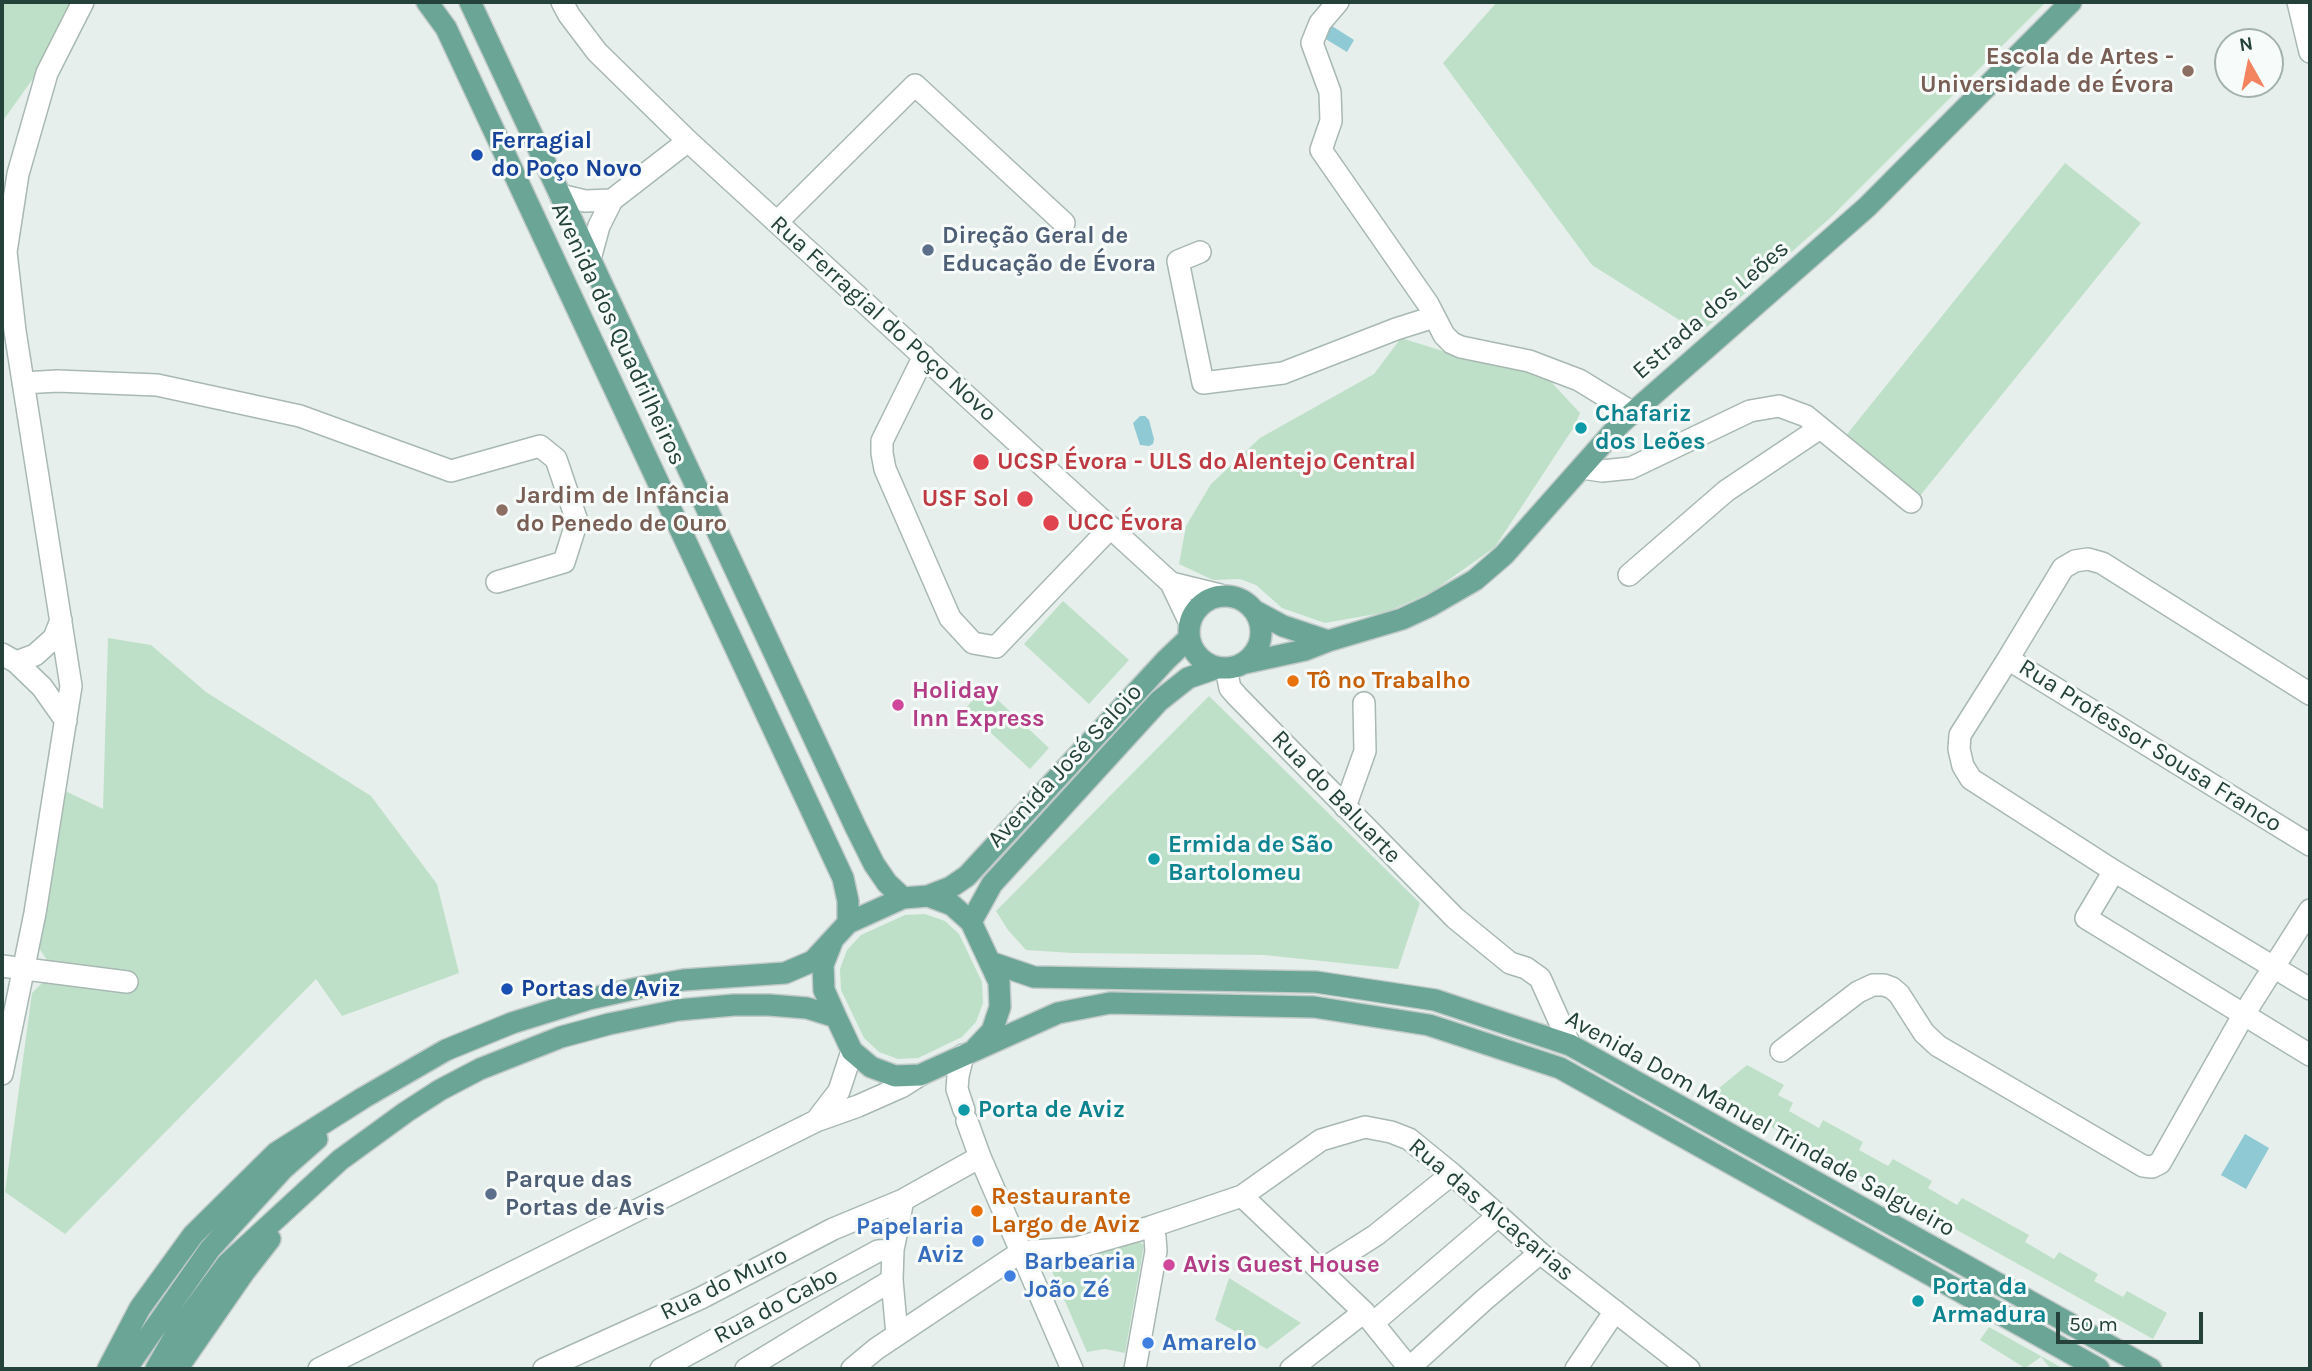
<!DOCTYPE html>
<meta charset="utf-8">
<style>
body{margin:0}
#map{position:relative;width:2312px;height:1371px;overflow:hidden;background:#e6efeb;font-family:Karla,sans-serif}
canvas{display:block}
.frame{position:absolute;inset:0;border:4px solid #24423a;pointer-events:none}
.north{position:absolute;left:2214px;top:28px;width:70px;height:70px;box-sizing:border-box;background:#f7fbf9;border:2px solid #a3b1ad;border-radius:50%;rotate:351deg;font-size:19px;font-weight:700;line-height:28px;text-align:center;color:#24423a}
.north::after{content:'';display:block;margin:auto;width:24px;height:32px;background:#f4845f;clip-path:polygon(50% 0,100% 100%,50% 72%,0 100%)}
.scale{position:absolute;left:2056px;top:1312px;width:147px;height:32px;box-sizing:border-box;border:4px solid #24423a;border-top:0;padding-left:9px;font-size:21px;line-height:24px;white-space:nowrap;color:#24423a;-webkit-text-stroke:5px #f7fbf9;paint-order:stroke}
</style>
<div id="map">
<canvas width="2312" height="1371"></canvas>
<div class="frame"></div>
<div class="north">N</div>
<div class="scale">50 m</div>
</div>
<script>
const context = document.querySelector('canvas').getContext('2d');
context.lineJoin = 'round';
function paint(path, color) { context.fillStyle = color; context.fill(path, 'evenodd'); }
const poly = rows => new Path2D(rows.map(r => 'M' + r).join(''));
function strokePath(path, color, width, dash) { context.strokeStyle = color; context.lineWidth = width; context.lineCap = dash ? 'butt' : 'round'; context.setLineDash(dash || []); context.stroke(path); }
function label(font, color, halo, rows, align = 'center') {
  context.font = font + ' Karla,sans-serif'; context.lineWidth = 6; context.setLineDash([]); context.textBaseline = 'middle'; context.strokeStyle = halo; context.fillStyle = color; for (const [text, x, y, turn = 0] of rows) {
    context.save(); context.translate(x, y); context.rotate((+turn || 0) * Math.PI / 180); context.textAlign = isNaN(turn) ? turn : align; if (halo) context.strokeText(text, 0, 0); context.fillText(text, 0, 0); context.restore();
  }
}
paint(poly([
 [2,2,73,2,42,66,2,122],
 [1497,2,2046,2,1830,218,1700,333,1592,265,1443,63],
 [2065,163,2141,223,1919,497,1844,438],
 [1401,338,1446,352,1541,371,1580,413,1574,427,1495,547,1433,591,1387,612,1325,623,1282,608,1256,585,1240,579,1213,580,1179,564,1186,526,1211,484,1260,438,1374,374],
 [1063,601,1129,660,1089,704,1024,644],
 [108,638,151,645,206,692,371,796,437,884,459,973,342,1016,316,979,65,1234,5,1192,32,993,43,982,47,960,39,948,61,789,103,809],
 [984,687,1049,748,1030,769,965,709],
 [1209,696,1420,903,1398,969,1264,955,1072,953,1026,950,1008,930,996,911],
 [925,914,945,921,959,934,982,982,983,1003,976,1022,962,1037,918,1058,898,1059,879,1052,864,1038,841,990,840,969,847,950,861,935,905,915],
 [1747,1065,1784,1085,1778,1095,1793,1103,1789,1111,1819,1128,1823,1120,1863,1142,1859,1150,1888,1166,1893,1159,1932,1181,1928,1188,1957,1205,1962,1198,2029,1235,2025,1242,2054,1259,2059,1252,2098,1274,2094,1281,2123,1297,2127,1291,2167,1313,2153,1339,1712,1094],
 [1134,1238,1144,1245,1125,1353,1105,1349,1087,1352,1051,1269,1051,1263],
 [1229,1278,1301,1323,1267,1349,1215,1320],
 [1989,1327,2064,1369,2051,1369,2041,1357,2025,1368,1980,1340]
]), '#bfe0c8');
paint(poly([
 [1332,26,1354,40,1347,52,1324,38],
 [1140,416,1145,416,1149,420,1154,439,1153,444,1149,446,1140,445,1133,423],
 [2245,1134,2269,1148,2246,1189,2221,1175]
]), '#8ec9d4');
const minor = poly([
 [562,2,569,15,597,52,688,141,1171,583,1190,623],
 [1338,2,1320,23,1312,43,1330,92,1331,121,1321,150,1428,304,1444,335,1452,343,1461,347,1529,361,1579,380,1633,413],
 [2298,2,2310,52],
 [560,195,585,201,612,200],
 [777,222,915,85,1064,223],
 [1200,252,1178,261,1203,383,1283,373,1396,329,1434,317],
 [590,259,599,226,612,200,688,141],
 [924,356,882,441,882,453,885,469,950,618,973,643,996,647,1111,527],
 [23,383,57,381,157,385,300,416,451,471,540,446,556,459,577,521,564,562,497,582],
 [1582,468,1602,471,1631,468,1750,411,1779,406,1806,416,1911,502],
 [1629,575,1726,491,1820,428],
 [1171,583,1220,595],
 [2,654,16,662,42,687,66,721],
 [2008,659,1960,735,1959,749,1963,766,1971,779,2114,871,2310,989],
 [16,662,35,655,54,638,61,620],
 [1226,669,1230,688,1237,696,1455,918,1510,963,1526,968,1540,978,1570,1045],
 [2310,694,2102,563,2088,559,2075,561,2063,568,2008,659,2310,845],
 [1345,807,1365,751,1364,703],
 [2114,871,2086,918,2310,1055],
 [2,966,127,982],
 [1781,1051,1858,992,1873,985,1884,985,1892,988,1899,994,1924,1033,1938,1046,2143,1166,2152,1167,2160,1163,2244,1014,2310,910],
 [963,1055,958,1076,957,1089,964,1110],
 [2,1074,35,913,71,686,15,331,6,252,18,174,47,73,83,2],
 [816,1121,839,1091,852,1051],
 [967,1121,980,1157,1072,1369],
 [1242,1196,1364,1312,1410,1369],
 [1021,1252,1076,1248,1150,1227,1242,1196,1321,1140,1365,1127,1391,1132,1409,1139,1452,1174,1540,1253,1689,1369],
 [1321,1270,1376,1235,1452,1174],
 [1373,1323,1498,1216],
 [897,1335,892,1280,893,1250,903,1200],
 [319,1369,816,1121,858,1106,901,1087,920,1075],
 [544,1369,701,1298,833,1229,903,1200,980,1157],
 [661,1369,878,1251,893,1250],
 [746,1369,892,1280],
 [852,1369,876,1349,1021,1252],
 [1135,1369,1156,1251,1155,1237,1150,1227],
 [1291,1369,1364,1312],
 [1408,1369,1484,1300,1540,1253],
 [1576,1369,1615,1311]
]);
const major = poly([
 [427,2,446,28,843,878,848,901,848,923],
 [470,2,856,828,874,864,887,883,903,898],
 '1189 632a36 36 0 1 1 72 0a36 36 0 1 1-72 0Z',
 [1257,612,1283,626,1328,641],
 [1245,663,1305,650,1328,641,1402,619,1430,606,1475,580,1504,555,1621,423,1867,207,2071,2],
 [928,896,951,887,967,876,1166,660,1189,638],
 [971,922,992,884,1159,701,1188,678,1217,668],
 [832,942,823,965,824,990,836,1017,852,1051,871,1067,895,1076,920,1075,1058,1013,1110,1003,1314,1007,1429,1025,1560,1068,2099,1369],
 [990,962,1034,977,1316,982,1435,1000,1570,1045,2151,1369],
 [108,1369,140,1308,193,1235,276,1153,363,1098,446,1050,512,1023,589,999,638,988,683,980,785,973,813,961,848,923,903,898,928,896,952,905,971,922,999,982,1000,1007,992,1031,976,1048],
 [126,1369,210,1249,283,1169,317,1139],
 [156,1369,177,1332,227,1264,340,1160,406,1112,440,1090,480,1069,561,1037,609,1024,678,1010,734,1005,769,1005,807,1008,836,1017],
 [177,1369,245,1271,270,1239]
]);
strokePath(minor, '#a8b8b2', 24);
strokePath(major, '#c2cac8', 24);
strokePath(minor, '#fff', 21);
strokePath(major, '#6aa596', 21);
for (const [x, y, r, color] of [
 [2188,71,7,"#8d6e63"],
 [477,155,7,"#1a4fb4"],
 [928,250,7,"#5c6f8a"],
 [1581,428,7,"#0f9aa8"],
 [981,462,9,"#e0444e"],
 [1025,499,9,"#e0444e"],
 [502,510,7,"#8d6e63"],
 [1051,523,9,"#e0444e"],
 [1293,681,7,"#e8710a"],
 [898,705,7,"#d1479c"],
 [1154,859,7,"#0f9aa8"],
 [507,989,7,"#1a4fb4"],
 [964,1110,7,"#0f9aa8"],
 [491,1194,7,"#5c6f8a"],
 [977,1211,7,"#e8710a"],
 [978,1241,7,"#3f7fe0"],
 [1169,1265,7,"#d1479c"],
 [1010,1276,7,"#3f7fe0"],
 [1918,1301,7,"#0f9aa8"],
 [1148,1343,7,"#3f7fe0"]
]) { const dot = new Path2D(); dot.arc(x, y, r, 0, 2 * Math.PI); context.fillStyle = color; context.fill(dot); strokePath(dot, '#f7fbf9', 2.5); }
label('bold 24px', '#785e54', '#f7fbf9', [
 ["Escola de Artes -",2174,57],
 ["Universidade de Évora",2174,85],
 ["Jardim de Infância",516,496,"left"],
 ["do Penedo de Ouro",516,524,"left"]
], 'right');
label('bold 24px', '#164399', '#f7fbf9', [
 ["Ferragial",491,141],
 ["do Poço Novo",491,169],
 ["Portas de Aviz",521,989]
], 'left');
label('bold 24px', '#4e5e75', '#f7fbf9', [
 ["Direção Geral de",942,236],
 ["Educação de Évora",942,264],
 ["Parque das",505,1180],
 ["Portas de Avis",505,1208]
], 'left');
label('24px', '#24423a', '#f7fbf9', [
 ["Estrada dos Leões",1711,310,-41],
 ["Rua Ferragial do Poço Novo",883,319,42],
 ["Avenida dos Quadrilheiros",618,334,65],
 ["Rua Professor Sousa Franco",2150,746,32],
 ["Avenida José Saloio",1065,766,-47],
 ["Rua do Baluarte",1336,797,46],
 ["Avenida Dom Manuel Trindade Salgueiro",1760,1124,29],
 ["Rua das Alcaçarias",1491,1210,40],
 ["Rua do Muro",724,1284,-26],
 ["Rua do Cabo",776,1306,-28]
]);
label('bold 24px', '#0d838f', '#f7fbf9', [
 ["Chafariz",1595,414],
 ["dos Leões",1595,442],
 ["Ermida de São",1168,845],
 ["Bartolomeu",1168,873],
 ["Porta de Aviz",978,1110],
 ["Porta da",1932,1287],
 ["Armadura",1932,1315]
], 'left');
label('bold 24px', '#be3a42', '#f7fbf9', [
 ["UCSP Évora - ULS do Alentejo Central",997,462],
 ["USF Sol",1009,499,"right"],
 ["UCC Évora",1067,523]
], 'left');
label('bold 24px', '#c56008', '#f7fbf9', [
 ["Tô no Trabalho",1307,681],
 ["Restaurante",991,1197],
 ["Largo de Aviz",991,1225]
], 'left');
label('bold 24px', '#b23c85', '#f7fbf9', [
 ["Holiday",912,691],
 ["Inn Express",912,719],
 ["Avis Guest House",1183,1265]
], 'left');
label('bold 24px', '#366cbe', '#f7fbf9', [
 ["Papelaria",964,1227,"right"],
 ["Aviz",964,1255,"right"],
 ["Barbearia",1024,1262],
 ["João Zé",1024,1290],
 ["Amarelo",1162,1343]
], 'left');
</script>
